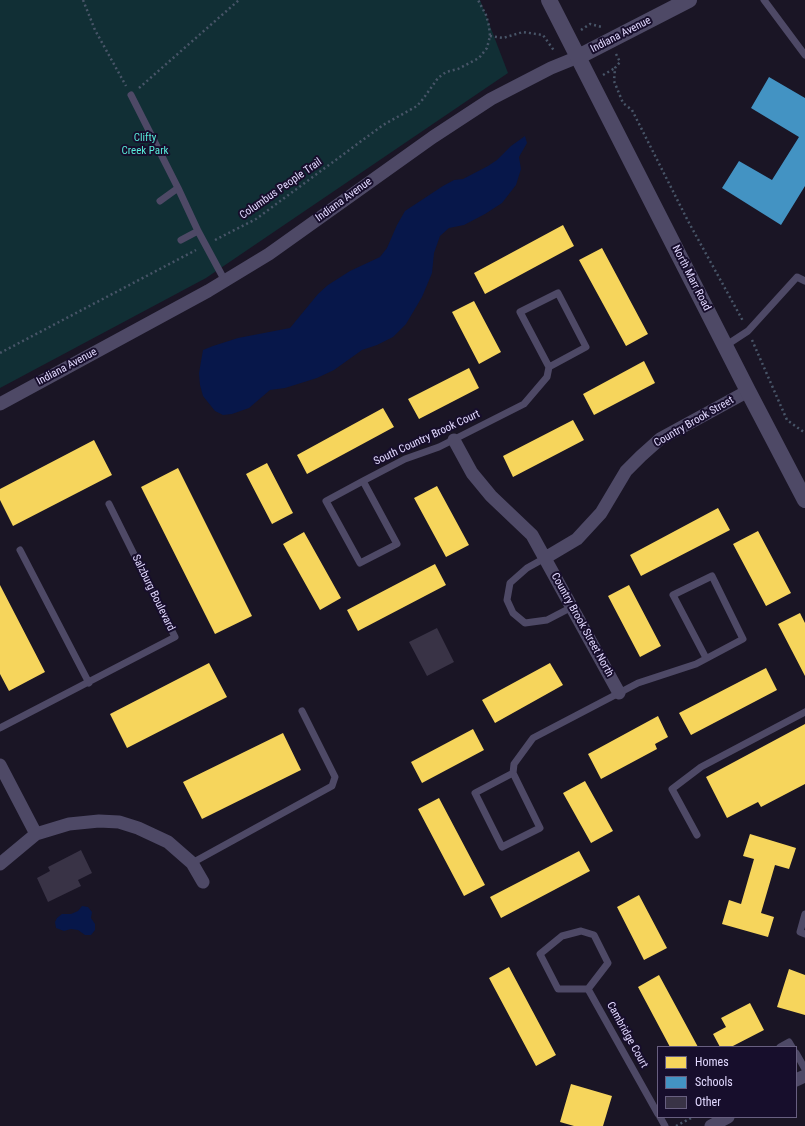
<!DOCTYPE html>
<style>
body{margin:0}
#map{position:relative;width:805px;height:1126px;overflow:hidden;background:#1a1525;font-family:"Roboto Condensed",sans-serif}
canvas{display:block}
.legend{position:absolute;left:657px;top:1046px;width:140px;height:72px;box-sizing:border-box;background:#170e2c;border:1px solid #685f80;margin:0;padding:5px 7px;list-style:none;font-size:12px;color:#e2d9ff}
.legend li{display:flex;align-items:center;gap:8px;height:20px}
.legend b{width:20px;border:1px solid #685f80}
</style>
<div id="map">
<canvas width="805" height="1126"></canvas>
<ul class="legend">
<li><b style="height:11px;background:#f6d55c"></b>Homes</li>
<li><b style="height:11px;background:#4393c3"></b>Schools</li>
<li><b style="height:11px;background:#393346"></b>Other</li>
</ul>
</div>
<script>
const context = document.querySelector('canvas').getContext('2d');
context.lineJoin = 'round';
function paint(path, color) { context.fillStyle = color; context.fill(path, 'evenodd'); }
const poly = rows => new Path2D(rows.map(r => 'M' + r).join(''));
function strokePath(path, color, width, dash) { context.strokeStyle = color; context.lineWidth = width; context.lineCap = dash ? 'butt' : 'round'; context.setLineDash(dash || []); context.stroke(path); }
function label(font, color, halo, rows, align = 'center') {
  context.font = font + ' "Roboto Condensed",sans-serif'; context.lineWidth = 4; context.setLineDash([]); context.textBaseline = 'middle'; context.strokeStyle = halo; context.fillStyle = color; for (const [text, x, y, turn = 0] of rows) {
    context.save(); context.translate(x, y); context.rotate((+turn || 0) * Math.PI / 180); context.textAlign = isNaN(turn) ? turn : align; if (halo) context.strokeText(text, 0, 0); context.fillText(text, 0, 0); context.restore();
  }
}
paint(poly([
 [0,0,480,0,508,73,206,278,0,388]
]), '#112f35');
paint(poly([
 [525,136,527,143,519,157,521,169,516,185,502,203,485,214,464,225,449,228,440,236,434,253,432,273,422,297,406,324,393,337,377,345,362,350,334,370,317,378,285,388,270,390,249,408,232,414,223,415,215,411,203,396,200,385,199,373,203,350,213,346,238,338,290,328,318,294,328,285,350,271,380,257,387,248,397,225,405,211,443,186,454,180,463,179,488,166,497,160,511,146],
 [82,906,88,907,92,912,91,918,95,924,95,930,91,935,85,935,78,930,71,929,64,931,56,928,55,922,57,918,62,914,71,914,78,911]
]), '#07174a');
paint(poly([
 [563,225,574,246,485,294,474,273],
 [602,248,648,334,626,346,579,260],
 [474,301,501,352,479,364,452,312],
 [644,361,655,383,594,415,583,394],
 [469,368,479,388,419,419,408,399],
 [383,408,394,427,307,474,297,455],
 [573,420,584,440,513,477,503,456],
 [94,440,112,475,13,526,0,500,0,489],
 [267,463,293,513,272,524,246,474],
 [178,468,252,616,215,634,141,487],
 [437,486,469,545,446,557,414,498],
 [718,508,730,530,641,576,630,555],
 [758,531,791,593,766,606,733,544],
 [304,532,341,598,320,610,283,544],
 [435,564,446,585,358,631,347,610],
 [0,585,45,672,9,691,0,674],
 [629,585,661,646,640,657,608,596],
 [800,613,805,623,805,676,778,624],
 [209,663,227,697,127,748,110,714],
 [550,663,563,685,495,723,482,700],
 [766,668,777,690,691,735,679,713],
 [658,716,668,737,655,744,657,749,601,779,588,754],
 [805,724,805,784,761,807,758,802,727,818,706,777],
 [473,729,484,750,422,783,411,762],
 [283,733,301,770,202,819,183,782],
 [585,781,613,831,591,843,563,793],
 [439,798,485,885,464,896,418,809],
 [750,834,796,848,789,869,775,865,761,913,774,917,768,937,722,924,729,900,741,904,754,859,743,856],
 [579,851,590,871,501,918,490,897],
 [639,895,667,948,644,960,617,907],
 [509,967,556,1055,536,1066,489,978],
 [789,969,805,975,805,1015,777,1007],
 [659,975,698,1047,670,1047,638,987],
 [750,1003,764,1030,731,1047,720,1047,713,1034,726,1027,721,1018],
 [571,1084,612,1096,603,1126,574,1126,560,1122]
]), '#f6d55c');
paint(poly([
 [769,77,805,98,805,186,781,225,722,188,739,161,772,180,799,137,751,108]
]), '#4393c3');
paint(poly([
 [437,628,454,662,427,676,409,642],
 [81,850,92,873,78,880,81,886,48,902,37,878,50,871,48,867]
]), '#393346');
strokePath(poly([
 [83,0,95,30,126,86],
 [581,30,590,24,602,27],
 [490,36,503,38,523,32,543,35,555,52],
 [616,54,620,62,615,68,614,81,623,103,632,110,688,221,743,321],
 [603,75,615,68],
 [139,88,239,0],
 [215,240,256,219,383,125,417,106,423,99,438,78,446,72,458,69,479,58,487,48,490,36,489,26,486,15,478,0],
 [752,340,787,420,805,433],
 [0,353,196,250],
 [676,1126,693,1117]
]), '#485568', 2.5, [2, 3]);
strokePath(poly([
 [764,0,805,55],
 [131,95,178,188],
 [160,201,178,188,198,231,225,281],
 [181,240,198,231],
 [725,346,748,331,797,277,805,281],
 [363,481,397,544,360,563,326,501,363,481,405,459,439,447,524,404,547,377,549,367,586,347,558,293,520,312,549,367],
 [20,550,89,683],
 [545,558,527,568,510,583,507,600,513,613,525,623,547,620,572,607],
 [0,728,175,637,109,504],
 [513,773,475,793,502,847,540,828,513,773,514,764,533,738,619,693,638,683,696,664,743,639,712,576,673,595,706,658],
 [697,835,672,789,701,767,805,712],
 [192,863,332,786,335,777,302,711],
 [805,914,800,932,805,934],
 [581,931,594,935,608,963,588,989,558,989,540,954,562,936,581,931],
 [588,989,658,1114],
 [780,1047,789,1042,792,1047],
 [796,1053,805,1069],
 [660,1117,665,1126]
]), '#4e4966', 7);
strokePath(poly([
 [0,404,208,291,269,254,433,137,491,99,551,68,578,57],
 [454,440,472,473,491,496,532,535,619,693],
 [545,558,577,539,601,513,626,471,641,456,660,439,748,391],
 [0,765,36,834],
 [0,864,36,834,69,824,99,821,119,822,138,828,168,842,192,863,203,882],
 [796,1080,805,1076],
 [711,1126,728,1117]
]), '#4e4966', 13);
strokePath(poly([
 [549,0,748,391,805,500],
 [578,57,689,0]
]), '#4e4966', 16);
label('11px', '#e2d9ff', '#170e2c', [
 ["Indiana Avenue",621,35,-27],
 ["Columbus People Trail",281,189,-35],
 ["Indiana Avenue",344,200,-36],
 ["North Marr Road",691,278,63],
 ["Indiana Avenue",67,367,-28],
 ["Country Brook Street",694,422,-30],
 ["South Country Brook Court",427,438,-25],
 ["Salzburg Boulevard",153,593,64],
 ["Country Brook Street North",582,625,61],
 ["Cambridge Court",627,1035,61]
]);
label('11px', '#58ecda', '#170e2c', [
 ["Clifty",145,138],
 ["Creek Park",145,151]
]);
</script>
